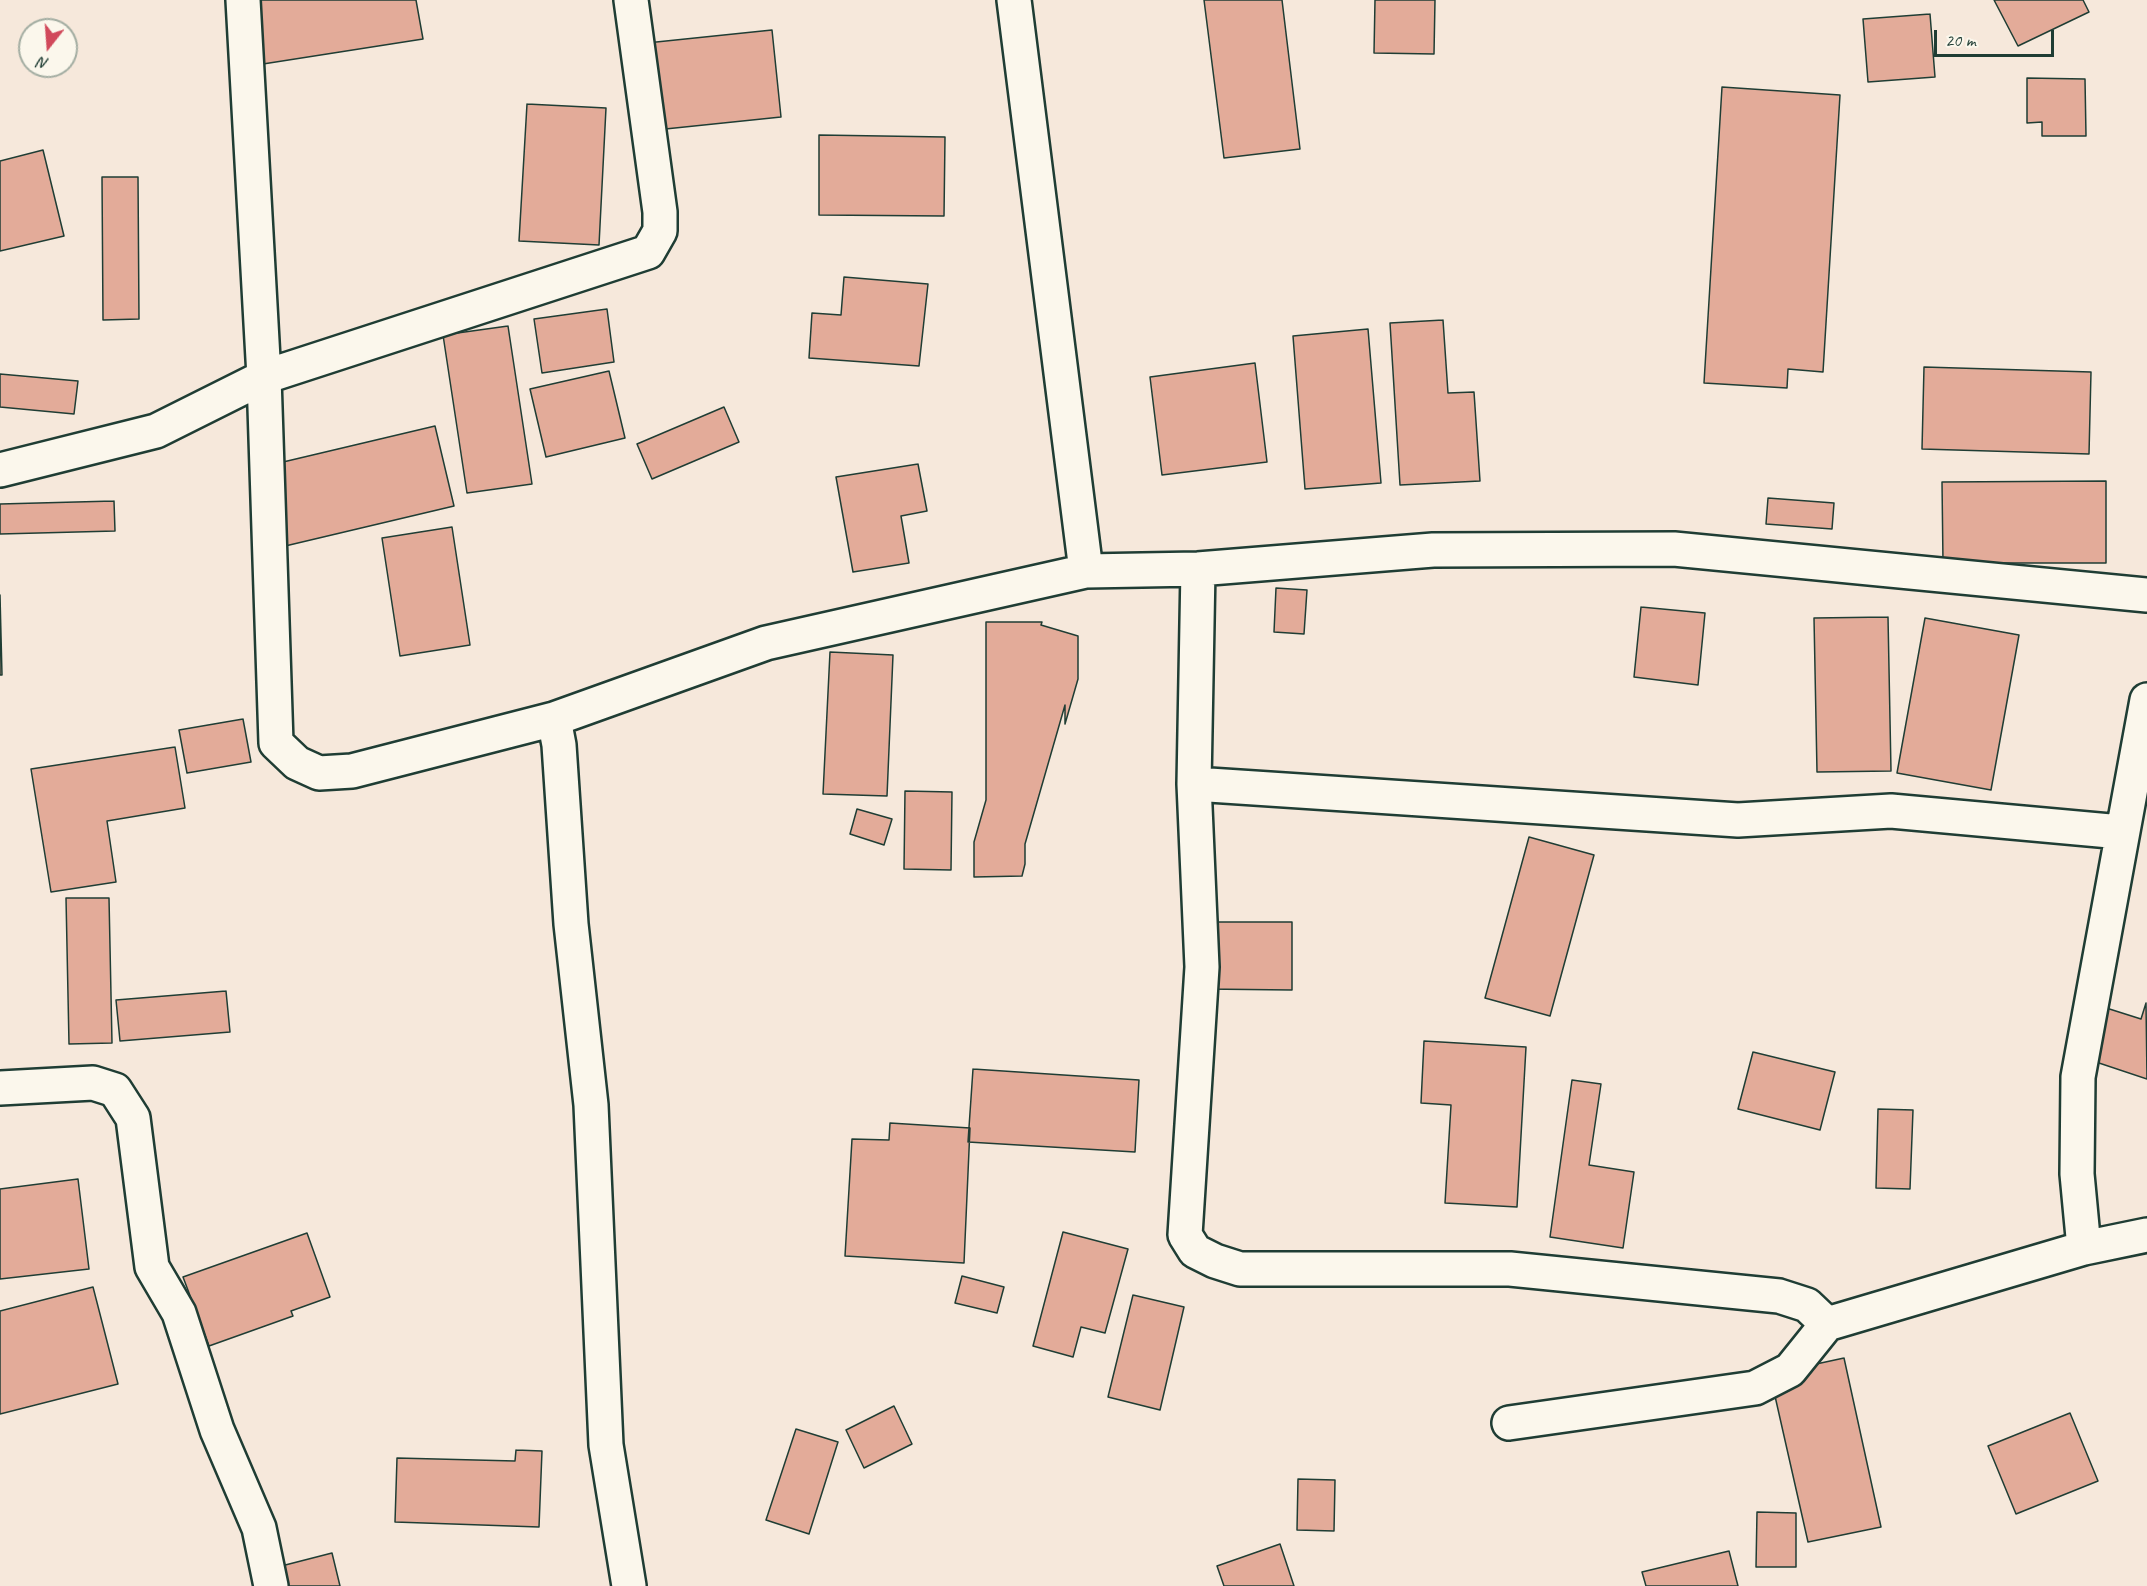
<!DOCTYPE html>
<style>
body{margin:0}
#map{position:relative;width:2147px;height:1586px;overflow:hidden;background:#f6e8db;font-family:Caveat,sans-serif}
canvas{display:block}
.north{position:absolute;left:18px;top:18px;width:60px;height:60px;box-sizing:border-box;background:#fbf7ec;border:2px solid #a3ada2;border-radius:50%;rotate:197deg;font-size:16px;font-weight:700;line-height:24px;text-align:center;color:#1f3d34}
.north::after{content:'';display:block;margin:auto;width:21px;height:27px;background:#d1495b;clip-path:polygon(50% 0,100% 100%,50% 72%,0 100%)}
.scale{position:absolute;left:1934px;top:30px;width:120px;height:27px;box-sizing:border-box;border:3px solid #1f3d34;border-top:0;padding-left:8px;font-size:18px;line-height:21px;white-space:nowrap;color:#1f3d34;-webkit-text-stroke:4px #fbf7ec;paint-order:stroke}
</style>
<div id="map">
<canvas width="2147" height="1586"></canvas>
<div class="north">N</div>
<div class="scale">20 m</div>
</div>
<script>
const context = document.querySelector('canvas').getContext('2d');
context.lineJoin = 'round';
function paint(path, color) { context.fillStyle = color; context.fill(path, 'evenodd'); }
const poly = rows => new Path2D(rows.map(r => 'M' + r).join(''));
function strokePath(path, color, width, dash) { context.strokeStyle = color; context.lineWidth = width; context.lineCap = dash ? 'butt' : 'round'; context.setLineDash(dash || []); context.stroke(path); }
const building = poly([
 [253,0,416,0,423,39,263,64,253,0],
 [1204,0,1282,0,1300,149,1224,158,1204,0],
 [1375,0,1435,0,1434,54,1374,53,1375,0],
 [1994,0,2083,0,2089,12,2018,46,1994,0],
 [1930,14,1935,77,1868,82,1863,19,1930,14],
 [772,30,781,117,646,131,637,44,772,30],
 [2027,78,2085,79,2086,136,2042,136,2042,122,2027,123,2027,78],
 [1722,87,1840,95,1823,372,1788,369,1787,388,1704,383,1722,87],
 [527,104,606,108,599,245,519,241,527,104],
 [819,135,945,137,944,216,819,215,819,135],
 [43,150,64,236,0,251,0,161,43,150],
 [102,177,138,177,139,319,103,320,102,177],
 [844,277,928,284,919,366,809,358,812,313,841,315,844,277],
 [607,309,614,362,542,373,534,319,607,309],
 [1443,320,1448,393,1474,392,1480,481,1400,485,1390,323,1443,320],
 [508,326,532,484,467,493,443,335,508,326],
 [1368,329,1381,483,1305,489,1293,336,1368,329],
 [1255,363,1267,462,1162,475,1150,377,1255,363],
 [1924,367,2091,372,2089,454,1922,449,1924,367],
 [609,371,625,438,546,457,530,389,609,371],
 [0,374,78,381,74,414,0,407,0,374],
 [724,407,739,442,652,479,637,444,724,407],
 [435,426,454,506,281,547,262,467,435,426],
 [918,464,927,511,901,516,909,563,853,572,836,477,918,464],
 [2106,481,2106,563,1943,563,1942,482,2106,481],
 [1768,498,1834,503,1832,529,1766,524,1768,498],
 [114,501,115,531,0,534,0,504,114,501],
 [452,527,470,645,400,656,382,538,452,527],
 [1276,588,1307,590,1304,634,1274,632,1276,588],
 [0,595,2,675,0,675,0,595],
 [1641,607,1705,613,1698,685,1634,677,1641,607],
 [1888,617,1891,771,1817,772,1814,618,1888,617],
 [1925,618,2019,635,1991,790,1897,773,1925,618],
 [986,622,1042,622,1041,625,1078,636,1078,679,1065,724,1065,705,1025,844,1025,864,1022,876,974,877,974,842,986,800,986,622],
 [830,652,893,655,887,796,823,794,830,652],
 [243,719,251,762,187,773,179,730,243,719],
 [175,747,185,808,107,821,116,882,51,892,31,769,175,747],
 [905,791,952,792,951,870,904,869,905,791],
 [857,809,892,819,884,845,850,834,857,809],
 [1529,837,1594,855,1550,1016,1485,998,1529,837],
 [66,898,109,898,112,1043,69,1044,66,898],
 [1204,922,1292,922,1292,990,1204,989,1204,922],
 [226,991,230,1032,120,1041,116,1000,226,991],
 [2146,1003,2147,1079,2084,1058,2100,1006,2141,1019,2146,1003],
 [1424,1041,1526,1047,1517,1207,1445,1203,1451,1105,1421,1103,1424,1041],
 [1753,1052,1835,1072,1820,1130,1738,1109,1753,1052],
 [973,1069,1139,1080,1135,1152,968,1142,973,1069],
 [1572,1080,1601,1084,1589,1165,1634,1172,1623,1248,1550,1237,1572,1080],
 [1878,1109,1913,1110,1910,1189,1876,1188,1878,1109],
 [890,1123,970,1128,964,1263,845,1256,852,1139,889,1140,890,1123],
 [78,1179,89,1269,0,1279,0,1189,78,1179],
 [1063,1232,1128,1249,1105,1333,1081,1327,1073,1357,1033,1346,1063,1232],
 [307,1233,330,1297,291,1311,293,1316,209,1346,183,1277,307,1233],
 [962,1276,1004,1287,997,1313,955,1303,962,1276],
 [93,1287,118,1384,0,1414,0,1311,93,1287],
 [1133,1295,1184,1307,1160,1410,1108,1397,1133,1295],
 [1844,1358,1881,1527,1808,1542,1770,1374,1844,1358],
 [894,1406,912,1444,864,1468,846,1430,894,1406],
 [2070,1413,2098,1481,2016,1514,1988,1446,2070,1413],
 [796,1429,838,1442,809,1534,766,1520,796,1429],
 [516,1450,542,1451,539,1527,395,1522,397,1458,515,1461,516,1450],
 [1298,1479,1335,1480,1334,1531,1297,1530,1298,1479],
 [1757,1512,1796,1513,1796,1567,1756,1567,1757,1512],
 [1280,1544,1294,1586,1224,1586,1217,1566,1280,1544],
 [1729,1551,1738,1586,1646,1586,1642,1572,1729,1551],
 [332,1553,340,1586,262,1586,258,1572,332,1553]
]);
paint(building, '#e3ab99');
strokePath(building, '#1f3d34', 1.5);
const minor = poly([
 [243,0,264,377,276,743,297,763,319,773,352,771,554,719,766,643,1086,571,1198,569,1433,550,1674,549,2147,595],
 [1014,0,1086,571],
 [0,470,156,431,264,377,648,252,660,231,660,212,631,0],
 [1198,569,1194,784,1202,967,1185,1235,1195,1251,1215,1261,1240,1269,1510,1269,1779,1296,1807,1305,1827,1324],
 [554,719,559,745,571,924,591,1105,606,1445,629,1586],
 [1194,784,1738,820,1891,811,2121,832],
 [0,1088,93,1083,115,1090,133,1118,152,1267,179,1313,217,1430,259,1528,271,1586],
 [2084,1248,2077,1174,2078,1077,2147,700],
 [1509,1423,1755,1388,1790,1370,1827,1324,2084,1248,2147,1235]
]);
strokePath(minor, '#1f3d34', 38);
strokePath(minor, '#fbf7ec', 33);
</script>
